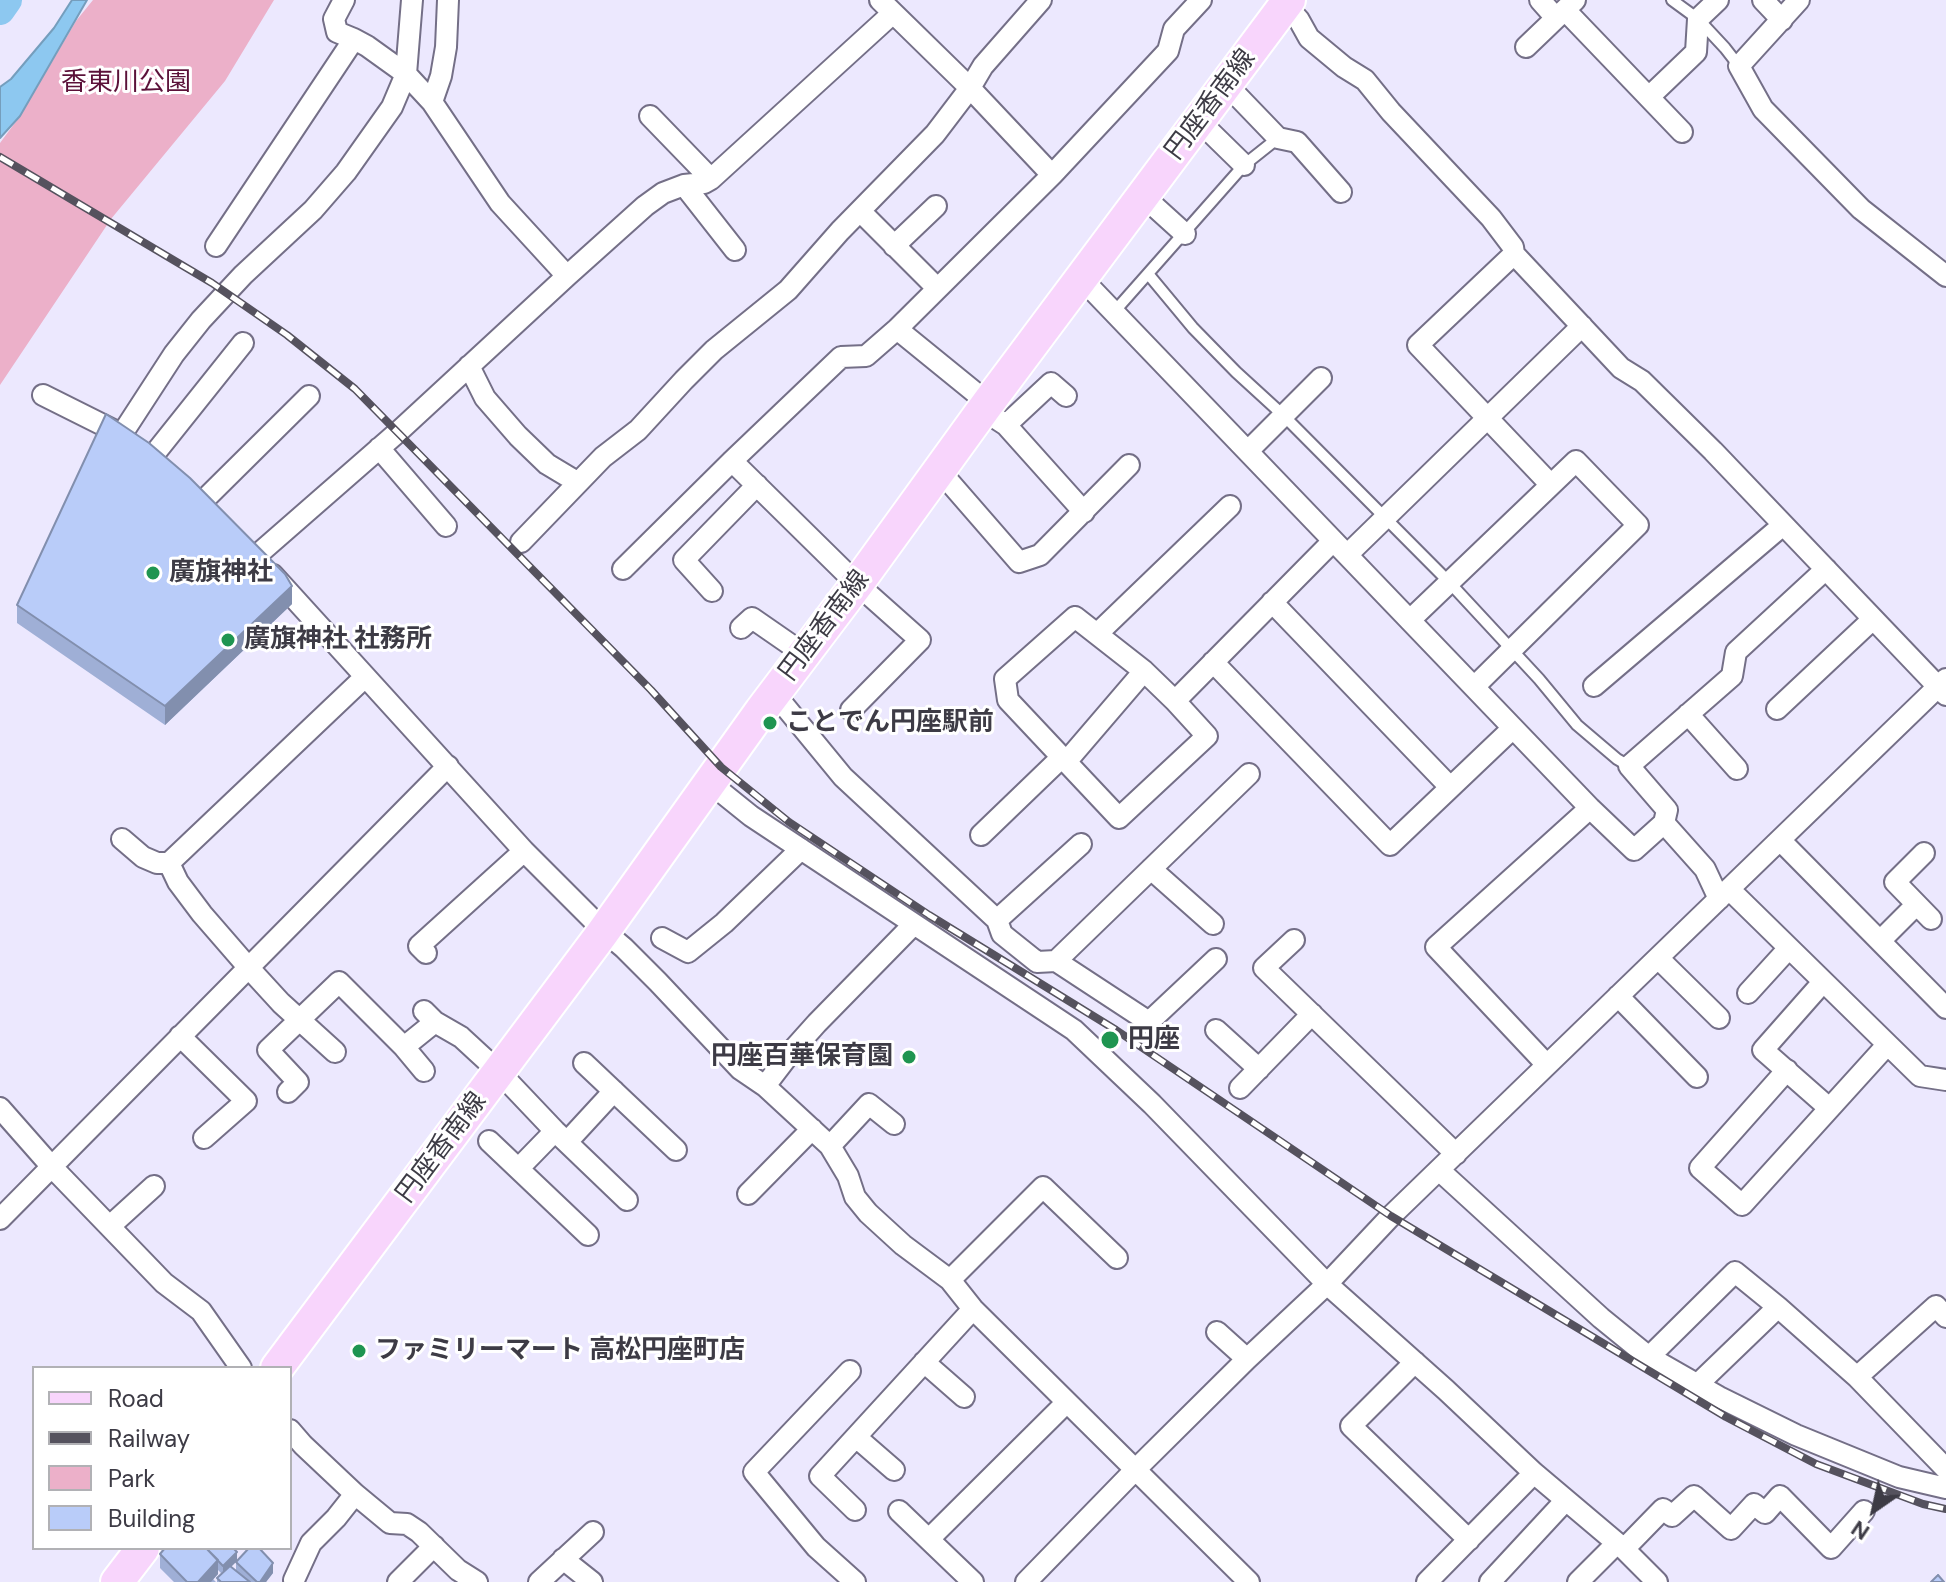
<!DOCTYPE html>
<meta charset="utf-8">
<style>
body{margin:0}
#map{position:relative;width:1946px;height:1582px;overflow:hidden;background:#ece8fe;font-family:"DM Sans",sans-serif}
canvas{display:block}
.legend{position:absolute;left:32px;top:1366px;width:260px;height:184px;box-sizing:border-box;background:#fff;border:2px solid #b1b1b5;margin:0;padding:10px 14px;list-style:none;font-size:24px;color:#3d3b45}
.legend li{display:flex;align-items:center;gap:16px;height:40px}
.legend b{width:40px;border:2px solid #b1b1b5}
.north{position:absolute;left:1834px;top:1470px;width:80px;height:80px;-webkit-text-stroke:6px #fff;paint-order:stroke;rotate:214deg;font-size:22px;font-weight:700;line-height:32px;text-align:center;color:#3d3b45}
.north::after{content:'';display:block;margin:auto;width:28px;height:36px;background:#3d3b45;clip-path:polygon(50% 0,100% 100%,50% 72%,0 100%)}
</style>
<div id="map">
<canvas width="1946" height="1582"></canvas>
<ul class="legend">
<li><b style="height:10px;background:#f8d5fc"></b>Road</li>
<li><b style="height:10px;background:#55525e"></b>Railway</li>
<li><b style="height:22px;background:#ecb0c9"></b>Park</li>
<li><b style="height:22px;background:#b9ccf9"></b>Building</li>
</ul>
<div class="north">N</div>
</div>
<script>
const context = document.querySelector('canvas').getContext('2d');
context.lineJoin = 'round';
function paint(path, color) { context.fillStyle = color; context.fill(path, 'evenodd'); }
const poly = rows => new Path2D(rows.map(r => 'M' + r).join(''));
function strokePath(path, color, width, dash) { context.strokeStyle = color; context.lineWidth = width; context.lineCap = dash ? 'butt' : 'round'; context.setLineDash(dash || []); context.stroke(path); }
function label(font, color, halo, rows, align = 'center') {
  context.font = font + ' "DM Sans","Noto Sans JP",sans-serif'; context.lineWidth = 6; context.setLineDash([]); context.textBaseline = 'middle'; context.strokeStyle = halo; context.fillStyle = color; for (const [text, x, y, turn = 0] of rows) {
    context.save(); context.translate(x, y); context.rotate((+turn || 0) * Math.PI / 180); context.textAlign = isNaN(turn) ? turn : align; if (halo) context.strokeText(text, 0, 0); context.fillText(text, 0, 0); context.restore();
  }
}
paint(poly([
 [93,0,274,0,225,81,111,219,0,385,0,143,20,116,76,21]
]), '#ecb0c9');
const water = poly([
 [72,0,87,0,20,116,0,138,0,87,11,79,54,28,72,0]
]);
paint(water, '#8dc8f0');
strokePath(water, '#759ebd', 2);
strokePath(poly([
 [0,10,7,0]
]), '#8dc8f0', 30);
const service = poly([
 [1672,0,1698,19,1725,48,1739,66],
 [1149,275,1193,328,1236,372,1283,415,1449,582,1539,679,1577,725,1617,759,1629,766],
 [1114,312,1244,165,1278,138]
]);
const minor = poly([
 [344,0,334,19,337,32,354,39],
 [880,0,970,88,1052,175],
 [1281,0,1299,20,1309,38,1344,67,1365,80,1391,112,1491,218,1513,247,1514,254,1621,368,1642,381,1713,451,1946,695],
 [1540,0,1556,18],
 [1763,0,1782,20],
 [1799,0,1739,66,1763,109,1861,209,1946,276],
 [1565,10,1682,132],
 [1526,47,1575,0],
 [1226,84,1278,138,1297,142,1341,192],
 [1649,97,1696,52,1698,19,1718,0],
 [432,102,441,76,446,47,448,0],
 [650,116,711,179],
 [1199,121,1244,165],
 [684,185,735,250],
 [1143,196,1185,234],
 [867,218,937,288],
 [216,246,354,39,367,46,406,74,432,102,500,203,567,276],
 [894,246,936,206],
 [1514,254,1418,345,1551,485],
 [1082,279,1590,808,1634,850,1664,823,1705,869,1719,899],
 [897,329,988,403],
 [469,366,485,398,518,436,547,464,577,482],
 [43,395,125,436],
 [983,410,1006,425,1084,512],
 [1006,425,1051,383,1066,396],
 [122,434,174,354,201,320,243,275,313,210,346,172,392,107,406,74,412,0],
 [379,448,446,526],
 [1248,451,1321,378],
 [152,457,243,343],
 [732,461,857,584,920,640,851,710],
 [939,470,1019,562,1040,555,1129,465],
 [204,500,309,396],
 [521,542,603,457,638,430,684,380,714,350,788,290,840,231,935,134,970,88,983,66,1041,0],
 [1347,555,1582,326],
 [256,556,398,432,567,276,645,206,663,193,684,185,704,183,711,179,893,13],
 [623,569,732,461,841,357,866,356,897,329,1052,175,1168,51,1174,29,1201,0],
 [273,575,524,851,604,931,624,948,658,982,740,1069,765,1086,830,1146,848,1176,855,1197,868,1213,903,1245,950,1280,973,1309,1249,1582],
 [712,591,684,560,757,485],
 [1272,602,1450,787],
 [1075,617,1144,671,1175,701,1207,736,1119,818,1008,700,1005,679,1075,617],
 [1410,620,1576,461,1638,525,1474,687],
 [741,628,752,618,804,654],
 [1097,634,1230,506],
 [1213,662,1390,845,1513,728],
 [1594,686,1783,525],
 [774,693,843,777,997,920,1002,934,1037,962,1056,961,1149,1022,1216,959],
 [1175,701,1333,541],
 [1777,709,1873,619],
 [1688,714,1737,769],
 [1066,762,1144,671],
 [710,783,751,816,1074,1030,1152,1104,1327,1284,1446,1390,1534,1473,1624,1549,1657,1582],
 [1664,823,1667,810,1629,766,1732,676,1736,652,1826,569],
 [981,835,1062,757],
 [122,839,143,857,157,863,169,863],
 [1780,840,1946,1008],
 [1924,853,1895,882,1931,919],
 [1151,869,1213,924],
 [1729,889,1920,1076,1946,1080],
 [997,920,1081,844],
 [662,938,688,952,724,923,801,849],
 [1294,940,1264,968,1456,1154],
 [1880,941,1916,905],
 [426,953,419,946,524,851],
 [1658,958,1719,1018],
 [1056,961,1249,774],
 [1823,982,1763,1050,1829,1108],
 [1748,993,1789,948],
 [1618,996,1697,1077],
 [424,1011,435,1022,461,1037,499,1072,555,1131,627,1200],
 [1216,1030,1259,1069],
 [180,1036,246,1101,204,1138],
 [404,1047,435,1022],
 [335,1052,281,1003,248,967,202,914,178,882,169,863,365,677],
 [584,1063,676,1150],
 [1547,1065,1436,947,1590,808],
 [1787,1070,1700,1168,1742,1205,1887,1045],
 [765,1086,791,1052,817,1023,914,924],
 [1240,1088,1312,1014],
 [288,1092,298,1082,268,1050,339,982,404,1047,424,1071],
 [0,1108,52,1167,164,1283,201,1311,241,1368],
 [489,1141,588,1235],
 [567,1142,614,1091],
 [830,1146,869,1104,894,1124],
 [519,1168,555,1131],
 [1439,1170,1601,1318,1649,1357,1719,1397,1796,1435,1899,1477,1946,1488],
 [748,1194,812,1129],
 [0,1219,448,766],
 [110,1226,154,1186],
 [950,1280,1043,1187,1117,1258],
 [1217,1332,1247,1359],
 [1649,1357,1735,1272,1778,1307],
 [924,1362,964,1397],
 [1415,1362,1351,1426,1469,1540],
 [850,1371,754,1472,816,1547,855,1582],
 [1857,1377,1936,1306,1946,1317],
 [1697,1385,1778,1307,1857,1377,1946,1469],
 [290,1430,303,1445,355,1494,390,1523,407,1524,419,1532,458,1570,477,1582],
 [856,1437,894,1470],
 [855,1510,820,1476,973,1309],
 [899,1511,973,1582],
 [929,1539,1067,1402],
 [1624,1549,1663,1509,1672,1516,1694,1496,1731,1529,1754,1504,1765,1513,1780,1496,1831,1548,1864,1511],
 [563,1559,592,1582],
 [294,1580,311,1543,336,1518,355,1494],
 [398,1582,434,1546],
 [539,1582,593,1532],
 [1026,1582,1136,1469,1247,1359,1327,1284,1391,1216,1946,679],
 [1427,1582,1534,1473],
 [1490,1582,1566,1500],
 [1578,1582,1617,1543]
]);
const primary = poly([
 [277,1368,601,935,761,711,857,584,988,403,1289,0],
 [117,1582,143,1548]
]);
strokePath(service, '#746f87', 14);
strokePath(minor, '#746f87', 24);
strokePath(primary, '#fff', 36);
strokePath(service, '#fff', 10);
strokePath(minor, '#fff', 20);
strokePath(primary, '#f8d5fc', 32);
const rail = poly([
 [0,157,212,283,287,335,355,389,651,690,721,767,789,822,929,915,1116,1030,1391,1216,1726,1417,1816,1464,1923,1504,1946,1509]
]);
strokePath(rail, '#55525e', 8);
strokePath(rail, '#fff', 5, [15]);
paint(poly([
 [292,604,165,725,17,623,17,605],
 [233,1548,231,1567,236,1571,236,1562,273,1573,266,1582,217,1582,217,1578,222,1574,218,1570,218,1574,213,1579,216,1582,174,1582,160,1568,160,1554]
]), '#9fafd6');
paint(poly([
 [292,586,292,604,165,725,165,706],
 [237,1552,237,1561,223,1575,223,1566],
 [218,1560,218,1574,211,1582,198,1582],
 [273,1563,273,1573,266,1582,260,1582]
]), '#828fae');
const building = poly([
 [106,414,149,443,190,478,285,574,292,586,165,706,17,605,106,414],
 [165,1548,206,1548,218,1560,198,1582,187,1582,160,1554,165,1548],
 [206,1548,233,1548,237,1552,223,1566,206,1548],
 [249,1548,259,1548,273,1563,260,1582,257,1582,236,1562,249,1548],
 [230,1566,250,1582,221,1582,217,1578,230,1566],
 [1938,1575,1944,1582,1931,1582,1938,1575]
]);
paint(building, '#b9ccf9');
strokePath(building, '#828fae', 2);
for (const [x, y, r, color] of [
 [153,573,8,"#1f9551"],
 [228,640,8,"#1f9551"],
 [770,723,8,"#1f9551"],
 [1110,1040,10,"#1f9551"],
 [909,1057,8,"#1f9551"],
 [359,1351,8,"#1f9551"]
]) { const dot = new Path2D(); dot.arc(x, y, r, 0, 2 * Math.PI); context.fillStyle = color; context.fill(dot); strokePath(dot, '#fff', 3); }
label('26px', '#5b1139', '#fff', [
 ["香東川公園",126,83]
]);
label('26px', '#3d3b45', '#fff', [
 ["円座香南線",1211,105,-53],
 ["円座香南線",825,626,-53],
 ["円座香南線",442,1148,-53]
]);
label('bold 26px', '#3d3b45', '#fff', [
 ["廣旗神社",169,573],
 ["廣旗神社 社務所",244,640],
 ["ことでん円座駅前",786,723],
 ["円座",1128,1040],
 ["円座百華保育園",893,1057,"right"],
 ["ファミリーマート 高松円座町店",375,1351]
], 'left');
</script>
